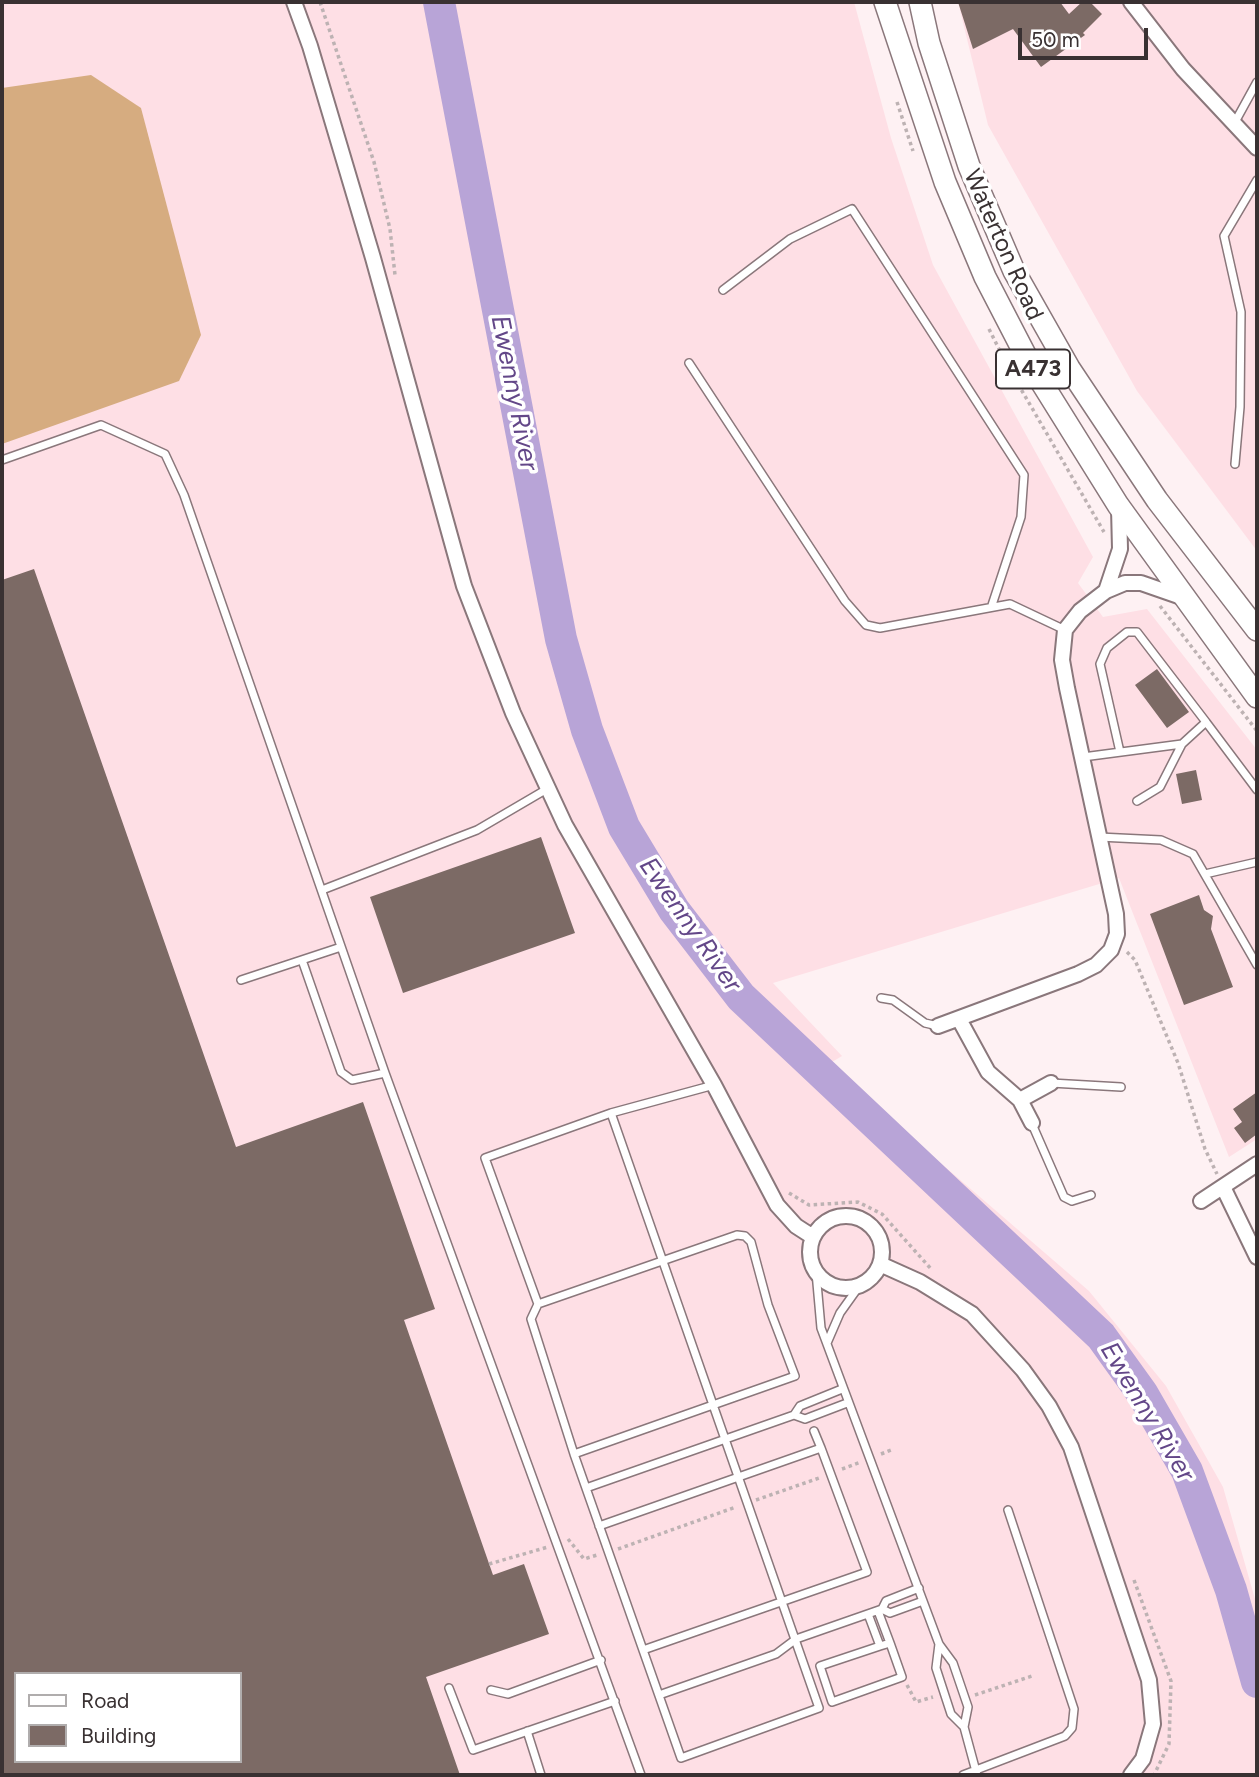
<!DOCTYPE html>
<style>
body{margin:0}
#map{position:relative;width:1259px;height:1777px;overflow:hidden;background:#fef1f3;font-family:Figtree,sans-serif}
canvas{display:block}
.frame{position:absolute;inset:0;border:4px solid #393132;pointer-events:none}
.legend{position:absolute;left:14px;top:1672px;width:228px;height:91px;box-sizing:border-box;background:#fff;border:2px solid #b0adad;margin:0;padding:9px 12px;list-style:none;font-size:21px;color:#393132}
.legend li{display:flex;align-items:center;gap:14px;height:35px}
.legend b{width:35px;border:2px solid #b0adad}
.scale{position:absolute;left:1018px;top:28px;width:130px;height:32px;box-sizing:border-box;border:4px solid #393132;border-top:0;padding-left:9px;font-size:21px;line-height:24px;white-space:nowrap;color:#393132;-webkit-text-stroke:5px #fff;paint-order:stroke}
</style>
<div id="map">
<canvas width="1259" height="1777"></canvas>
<div class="frame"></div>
<ul class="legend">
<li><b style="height:9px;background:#fff"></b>Road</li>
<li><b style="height:19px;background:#7c6a65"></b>Building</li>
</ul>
<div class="scale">50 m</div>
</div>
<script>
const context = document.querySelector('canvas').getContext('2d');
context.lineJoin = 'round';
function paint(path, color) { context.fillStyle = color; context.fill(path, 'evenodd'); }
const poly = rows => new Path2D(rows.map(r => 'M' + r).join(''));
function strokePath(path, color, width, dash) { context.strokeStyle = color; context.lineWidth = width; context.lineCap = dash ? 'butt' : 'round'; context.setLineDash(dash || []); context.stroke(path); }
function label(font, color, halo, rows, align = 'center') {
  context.font = font + ' Figtree,sans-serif'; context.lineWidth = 7; context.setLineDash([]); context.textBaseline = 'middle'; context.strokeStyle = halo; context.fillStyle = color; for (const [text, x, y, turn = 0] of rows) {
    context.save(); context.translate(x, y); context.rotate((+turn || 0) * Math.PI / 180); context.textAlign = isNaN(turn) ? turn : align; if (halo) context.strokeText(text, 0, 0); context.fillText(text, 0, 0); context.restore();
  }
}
paint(poly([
 [2,2,854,2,891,138,933,265,1093,557,1078,583,1103,617,1147,609,1257,750,1257,1139,1229,1157,1119,878,773,983,842,1056,827,1065,1089,1291,1166,1386,1223,1487,1257,1606,1257,1775,2,1775],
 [16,1674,240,1674,240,1761,16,1761],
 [958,2,1257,2,1257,551,1137,391,988,125]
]), '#fedfe5');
paint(poly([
 [91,75,141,108,201,335,179,381,2,444,2,88]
]), '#d6ac80');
strokePath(poly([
 [439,2,561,639,587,730,624,827,674,910,741,997,1101,1336,1142,1393,1187,1471,1231,1590,1257,1682]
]), '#b8a4d7', 32);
paint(poly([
 [958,2,1060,2,1069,14,1082,2,1090,2,1102,14,1083,33,1085,35,1041,67,1013,29,973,49],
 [34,569,236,1147,363,1102,435,1309,404,1320,493,1575,524,1564,549,1634,426,1677,460,1775,2,1775,2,580],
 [16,1674,240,1674,240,1761,16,1761],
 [1157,669,1189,712,1167,728,1135,685],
 [1196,770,1202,800,1182,804,1176,774],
 [541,837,575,933,403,993,370,897],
 [1199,895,1204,910,1213,916,1211,929,1233,987,1184,1005,1150,914],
 [1257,1092,1257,1134,1245,1143,1234,1128,1242,1122,1233,1109]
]), '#7c6a65');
const lane = poly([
 [1235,122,1257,82],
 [723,290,790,239,852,209,1024,475,1021,517,992,605],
 [689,363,845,601,866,625,880,628,1010,604,1065,630],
 [2,460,101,425,165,454,184,495,385,1073,641,1775],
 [1235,464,1240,407,1241,312,1224,236,1257,180],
 [1206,722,1257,790],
 [1083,757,1182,744,1206,722,1137,632,1127,632,1107,648,1100,664,1120,752],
 [1137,801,1160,787,1182,744],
 [1099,837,1161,840,1193,854,1257,965],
 [1205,874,1257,862],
 [322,890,477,830,547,789],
 [302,960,341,1072,352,1080,385,1073],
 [241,980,341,947],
 [881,998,893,1000,925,1023,938,1026],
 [1051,1083,1121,1087],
 [1032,1124,1064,1197,1072,1201,1091,1195],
 [737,1235,745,1236,751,1242,768,1305,795,1376,574,1454,531,1319,538,1304,737,1235],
 [816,1272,821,1328,939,1644,953,1663,968,1707,964,1727,951,1714,936,1668,939,1644],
 [538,1304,485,1158,611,1113,714,1085],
 [827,1343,840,1313,860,1285],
 [794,1415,805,1419,847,1403],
 [574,1454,681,1758,819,1708,611,1113],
 [586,1488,794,1415,800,1406,842,1389],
 [599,1526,821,1448,814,1431],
 [882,1609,890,1613,923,1601],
 [868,1614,880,1646,890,1643,878,1611],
 [880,1646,820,1666,832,1702,902,1677,890,1643],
 [643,1650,867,1572,821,1448],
 [449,1688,473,1750,615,1701],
 [491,1690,508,1694,601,1660],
 [659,1695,776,1654,796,1639,882,1609,886,1601,919,1588],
 [964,1727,977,1775],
 [527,1731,541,1775],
 [963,1775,1065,1736,1072,1728,1074,1709,1008,1510]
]);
const street = poly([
 [294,2,310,46,373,258,464,586,513,713,565,825,714,1085,777,1205,796,1226,813,1237],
 [1131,2,1183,69,1257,148],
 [1106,591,1120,549,1119,508],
 [959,1019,988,1072,1020,1100,1032,1123],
 [938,1026,1078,974,1096,965,1111,950,1117,934,1116,914,1067,688,1062,660,1065,630,1080,611,1106,591,1125,583,1141,583,1187,599],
 [1020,1100,1051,1083],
 [1224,1189,1257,1257],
 [1201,1201,1257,1164],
 '810 1252a36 36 0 1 1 72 0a36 36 0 1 1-72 0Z',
 [880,1264,920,1282,972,1314,1023,1370,1049,1406,1071,1447,1149,1680,1153,1724,1143,1759,1131,1775]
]);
const primary = poly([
 [885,2,945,182,985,277,1030,364,1118,505,1257,697],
 [920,2,929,43,969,166,1014,271,1069,368,1157,500,1257,630]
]);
strokePath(lane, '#8a777b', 10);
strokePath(street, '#8a777b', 18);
strokePath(primary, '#8a777b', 24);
strokePath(poly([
 [320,2,374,162,390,229,395,275],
 [897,102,913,151],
 [989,329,1009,369],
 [1018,384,1104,532],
 [1160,606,1257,731],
 [1127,952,1135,960,1178,1063,1205,1149,1217,1174],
 [789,1193,809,1205,858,1202,882,1214,932,1270],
 [881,1454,894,1449],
 [842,1469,861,1462],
 [756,1500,822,1477],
 [568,1539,584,1559,597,1555],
 [618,1549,736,1507],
 [489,1564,548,1547],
 [1134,1580,1171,1681,1169,1744,1154,1775],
 [907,1685,916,1702,933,1697],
 [975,1695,1032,1676]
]), '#bdb2b3', 3.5, [3.5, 3.5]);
strokePath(lane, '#fff', 7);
strokePath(street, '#fff', 14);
strokePath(primary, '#fff', 21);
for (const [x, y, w] of [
 [1033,369,74]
]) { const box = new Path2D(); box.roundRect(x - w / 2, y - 19.5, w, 39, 5); context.fillStyle = '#fff'; context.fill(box); strokePath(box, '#393132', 2); }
label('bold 23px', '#393132', null, [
 ["A473",1033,369]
]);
label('24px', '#393132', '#fff', [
 ["Waterton Road",1003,245,66]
]);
label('italic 26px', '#634788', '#fff', [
 ["Ewenny River",514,393,79],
 ["Ewenny River",690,925,55],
 ["Ewenny River",1147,1412,59]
]);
</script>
